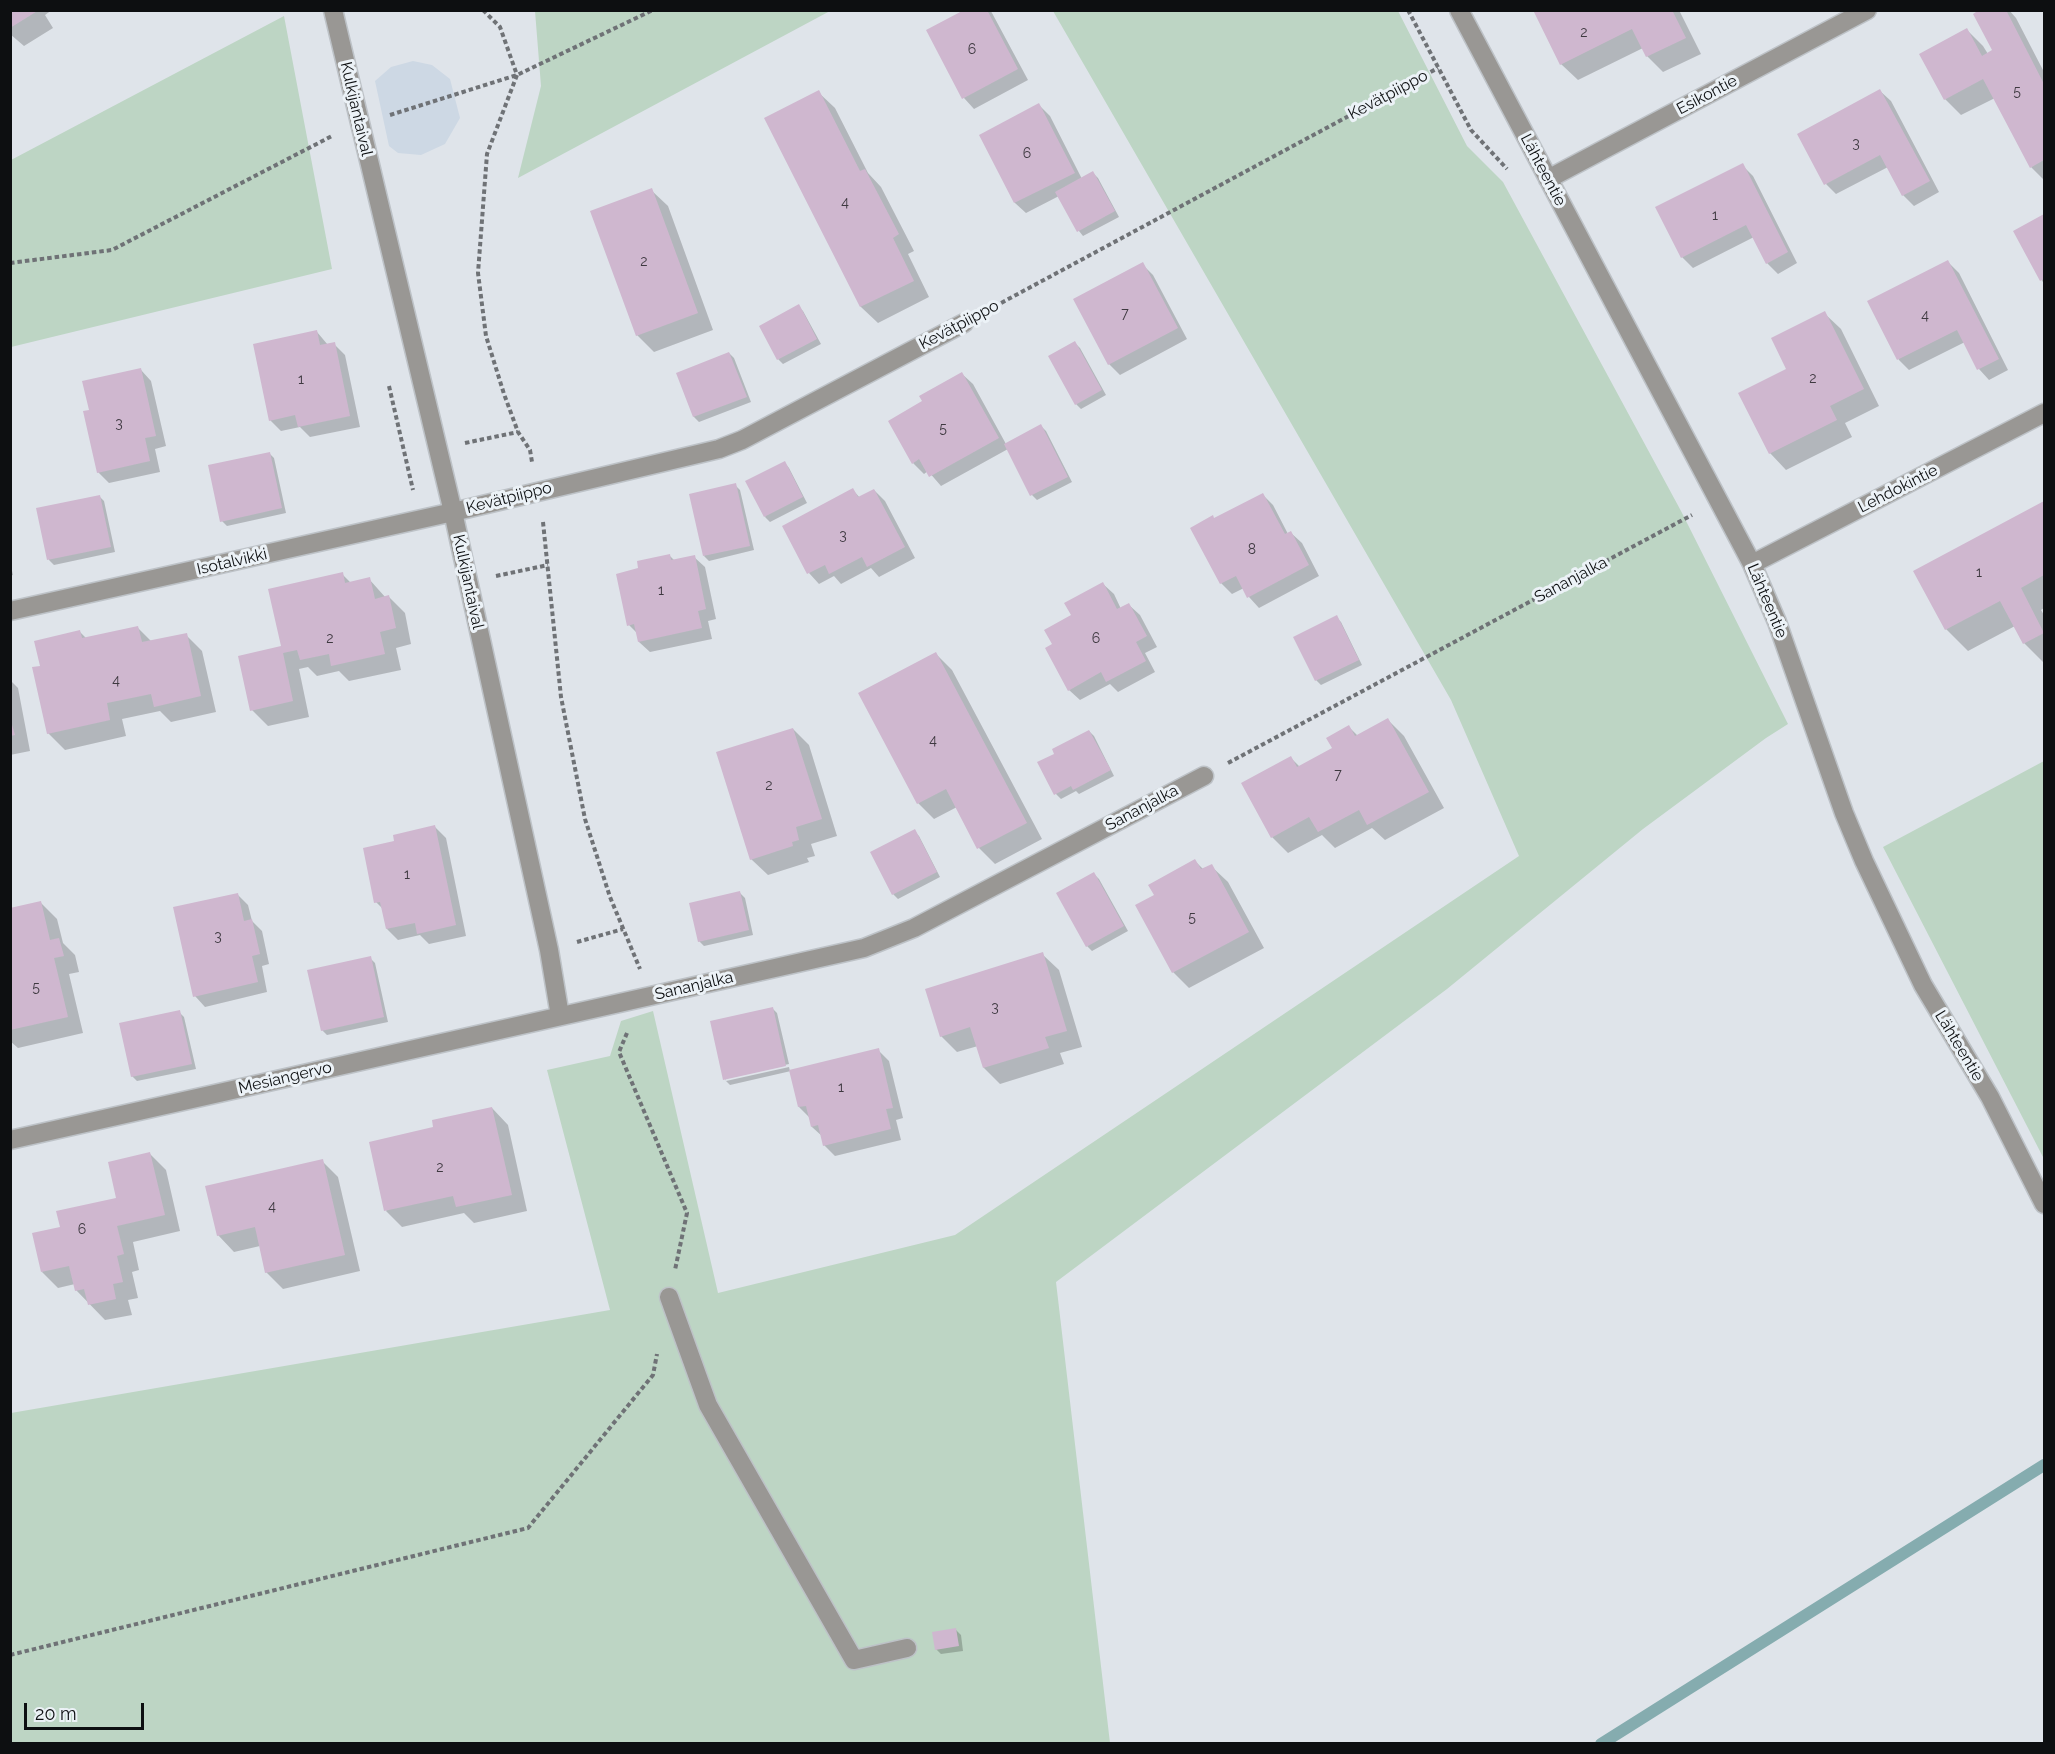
<!DOCTYPE html>
<meta charset="utf-8">
<style>
body{margin:0}
#map{position:relative;width:2055px;height:1754px;overflow:hidden;background:#dfe4ea;font-family:Raleway,sans-serif}
canvas{display:block}
.frame{position:absolute;inset:0;border:12px solid #0d0f11;pointer-events:none}
.scale{position:absolute;left:24px;top:1703px;width:120px;height:27px;box-sizing:border-box;border:3px solid #0d0f11;border-top:0;padding-left:8px;font-size:18px;line-height:21px;white-space:nowrap;color:#0d0f11;-webkit-text-stroke:4px #ecf2f7;paint-order:stroke}
</style>
<div id="map">
<canvas width="2055" height="1754"></canvas>
<div class="frame"></div>
<div class="scale">20 m</div>
</div>
<script>
const context = document.querySelector('canvas').getContext('2d');
context.lineJoin = 'round';
function paint(path, color) { context.fillStyle = color; context.fill(path, 'evenodd'); }
const poly = rows => new Path2D(rows.map(r => 'M' + r).join(''));
function strokePath(path, color, width, dash) { context.strokeStyle = color; context.lineWidth = width; context.lineCap = dash ? 'butt' : 'round'; context.setLineDash(dash || []); context.stroke(path); }
function label(font, color, halo, rows, align = 'center') {
  context.font = font + ' Raleway,sans-serif'; context.lineWidth = 6; context.setLineDash([]); context.textBaseline = 'middle'; context.strokeStyle = halo; context.fillStyle = color; for (const [text, x, y, turn = 0] of rows) {
    context.save(); context.translate(x, y); context.rotate((+turn || 0) * Math.PI / 180); context.textAlign = isNaN(turn) ? turn : align; if (halo) context.strokeText(text, 0, 0); context.fillText(text, 0, 0); context.restore();
  }
}
paint(poly([
 [413,61,432,65,450,79,460,118,445,144,421,155,398,153,389,146,375,81,391,67]
]), '#cdd8e4');
paint(poly([
 [535,11,535,10,830,11,518,178,541,86],
 [1053,11,1398,11,1467,146,1503,182,1681,511,1788,724,1766,738,1643,829,1447,989,1056,1282,1110,1743,11,1744,11,1413,610,1310,547,1070,610,1056,621,1021,653,1011,718,1293,955,1235,1519,856,1451,700],
 [284,16,332,269,11,347,11,160],
 [2044,761,2044,1159,1883,847]
]), '#bdd5c4');
paint(poly([
 [10,10,52,10,45,15,53,28,24,46,10,34],
 [967,10,990,10,992,13,1028,80,974,109,964,98],
 [1535,10,1679,10,1701,54,1663,72,1647,56,1643,48,1578,80,1561,64],
 [1982,10,2009,10,2016,18,2044,72,2044,180,2031,167,1995,98,1961,115,1945,99,1967,30,1983,46,1988,54,1994,51],
 [1880,91,1891,101,1939,192,1914,206,1903,195,1888,167,1836,194,1826,184],
 [818,92,835,108,868,173,881,187,914,251,908,254,929,297,878,323,861,307,766,118],
 [1039,105,1050,116,1082,179,1093,173,1098,178,1119,217,1083,236,1079,231,1059,196,1026,213,1015,203,981,136],
 [1742,165,1753,176,1797,263,1778,274,1767,263,1754,237,1693,268,1682,257],
 [651,190,668,206,713,330,654,352,637,335],
 [2044,216,2044,284,2015,232],
 [1948,262,1959,273,2008,370,1989,380,1979,369,1965,342,1909,370,1899,360,1869,302],
 [1142,264,1153,275,1187,339,1120,375,1109,364],
 [798,306,803,311,821,344,783,364,778,359],
 [1824,313,1841,329,1879,406,1845,423,1852,437,1786,470,1770,453,1788,370],
 [317,332,328,345,334,344,345,355,360,427,310,437,300,427,281,431,270,420],
 [1075,343,1080,348,1106,395,1081,409,1076,404],
 [729,353,734,358,751,402,699,422,694,417,678,373],
 [141,370,151,381,166,446,155,449,160,472,109,483,98,472,90,411],
 [962,374,973,384,1006,444,1041,426,1046,431,1072,482,1037,500,1032,495,1008,449,941,486,928,471,924,474,913,463],
 [269,453,274,458,286,513,227,526,222,521],
 [785,463,789,468,807,503,770,522,765,517],
 [735,485,740,490,754,550,709,561,704,556],
 [853,490,860,498,874,490,885,501,915,558,879,577,871,568,841,584,834,576,819,584,809,573],
 [1262,494,1273,505,1288,534,1291,533,1302,543,1319,576,1259,608,1249,597,1244,588,1232,594,1221,583],
 [99,496,104,501,115,552,54,565,49,560,38,509],
 [2044,502,2044,608,2041,610,2044,615,2044,663,2024,643,2015,626,1968,651,1946,629,1915,572],
 [669,555,675,561,694,557,705,567,716,619,708,621,712,639,650,652,639,642,638,634,629,625,640,570],
 [10,562,13,575,10,576],
 [342,574,351,583,369,579,386,598,389,597,405,613,411,644,396,648,401,670,349,681,339,671,317,676,308,667,299,669,309,717,268,726,252,710,282,647],
 [1103,584,1114,594,1121,609,1129,605,1140,615,1157,647,1145,653,1155,672,1118,692,1110,684,1080,700,1069,690,1054,644,1073,616],
 [1336,617,1341,622,1362,665,1321,685,1316,680],
 [138,628,152,642,186,635,202,651,216,712,171,722,160,711,122,719,126,736,65,750,48,733,42,667,80,632,87,639],
 [936,654,952,670,1042,839,995,864,979,848,957,807,934,819,918,803],
 [10,680,18,688,30,751,10,755],
 [1388,720,1404,736,1444,808,1385,840,1372,828,1335,848,1322,835,1288,853,1272,837,1291,758,1300,767,1334,749,1349,727,1358,736],
 [793,729,809,745,837,836,811,844,815,856,807,858,809,862,768,875,751,859],
 [1089,731,1094,736,1114,776,1079,794,1076,791,1061,799,1056,794,1056,754],
 [435,827,446,838,466,936,429,944,420,935,398,940,387,929,383,909,376,902,396,842],
 [914,831,919,836,940,877,898,899,893,894],
 [1195,861,1203,869,1211,866,1228,882,1264,948,1189,988,1173,972,1156,895],
 [1094,874,1099,879,1128,931,1092,951,1087,946],
 [740,893,745,898,753,935,704,946,699,941],
 [237,894,248,905,252,921,262,931,269,964,262,966,267,992,205,1007,195,996],
 [41,903,57,919,63,943,75,955,79,972,69,974,83,1033,18,1048,10,1041,10,910],
 [1042,954,1059,970,1082,1047,1060,1053,1064,1064,1000,1084,984,1068,978,1046,957,1052,941,1036],
 [370,958,375,963,388,1022,327,1035,322,1030],
 [772,1008,777,1013,789,1064,726,1078,726,1081,712,1022],
 [179,1012,184,1017,196,1069,137,1081,132,1076],
 [878,1050,889,1061,903,1118,896,1120,901,1140,835,1156,824,1145,823,1137,812,1127,810,1118,799,1107,791,1071,730,1085,726,1081,789,1067,790,1071],
 [492,1108,508,1125,527,1211,474,1223,464,1213,402,1227,386,1211,435,1128],
 [150,1154,166,1170,180,1231,133,1242,139,1270,132,1272,138,1298,128,1300,132,1315,105,1320,76,1290,75,1284,58,1288,42,1272,62,1228,118,1199],
 [322,1161,338,1177,360,1271,283,1289,266,1272,260,1246,234,1252,218,1235],
 [956,1630,961,1635,963,1651,941,1654,936,1649]
]), '#0003');
strokePath(poly([
 [1601,1744,2044,1465]
]), '#85acaf', 12);
paint(poly([
 [10,10,39,10,10,28],
 [964,10,987,10,1018,69,962,99,926,30],
 [1533,10,1672,10,1686,38,1646,57,1632,29,1560,65],
 [1979,10,2006,10,2044,84,2044,160,2030,168,1983,79,1944,100,1919,54,1967,28,1982,56,1992,50,1973,14],
 [1880,89,1930,181,1902,196,1880,155,1824,185,1797,134],
 [819,90,860,171,865,169,899,234,893,238,914,281,860,307,764,118],
 [1039,103,1075,173,1014,203,979,135],
 [1743,163,1788,252,1766,264,1746,225,1681,258,1655,207],
 [1093,171,1115,211,1077,232,1055,192],
 [652,188,698,313,636,336,590,211],
 [2044,214,2044,279,2040,281,2013,231],
 [1948,260,1999,359,1977,370,1957,330,1897,360,1867,301],
 [1143,262,1178,328,1108,365,1073,299],
 [799,304,817,339,777,360,759,326],
 [1825,311,1864,389,1830,406,1837,420,1769,454,1738,393,1786,369,1771,338],
 [317,330,320,345,335,342,350,416,298,427,295,415,269,421,253,344],
 [1075,341,1102,390,1075,405,1048,356],
 [729,352,747,397,693,417,676,373],
 [141,368,156,436,145,438,150,461,97,473,83,411,89,410,82,381],
 [962,372,999,438,929,477,919,459,912,464,888,421,922,401,919,396],
 [1041,424,1068,477,1030,496,1004,444],
 [270,452,282,508,220,522,208,465],
 [785,461,803,497,764,517,745,481],
 [736,483,750,546,703,556,689,494],
 [853,488,858,497,874,489,905,547,867,567,862,557,829,574,825,565,807,574,782,526],
 [1263,493,1285,534,1291,531,1309,565,1247,598,1236,576,1220,584,1190,528,1213,515,1214,518],
 [100,495,111,547,47,560,36,508],
 [2044,501,2044,575,2021,588,2044,633,2023,644,2000,601,1945,630,1913,571],
 [670,554,671,560,695,555,706,609,698,611,702,628,638,642,634,624,627,626,616,574,638,568,637,561],
 [343,572,345,583,370,577,375,599,389,595,396,628,380,632,385,654,331,666,329,654,300,660,297,650,283,653,293,701,250,711,238,656,281,646,268,589],
 [1103,582,1117,609,1129,603,1147,636,1136,642,1146,661,1106,682,1101,672,1068,691,1045,648,1052,644,1044,630,1071,615,1064,603],
 [1337,615,1359,660,1315,681,1293,637],
 [138,626,142,642,187,633,201,696,154,707,151,694,107,703,110,720,47,734,32,667,40,666,34,641,80,630,82,638],
 [936,652,1027,823,977,849,946,789,917,804,858,693],
 [10,718,15,735,10,736],
 [1388,718,1429,792,1367,825,1359,810,1318,832,1309,817,1271,838,1241,783,1291,756,1297,767,1332,748,1326,738,1349,725,1355,736],
 [793,728,822,819,796,827,799,840,792,842,793,846,750,860,716,752],
 [1089,730,1111,770,1073,790,1071,786,1054,795,1037,762,1054,754,1052,749],
 [435,825,456,925,417,934,415,923,386,929,380,902,374,903,363,848,394,841,393,835],
 [915,829,937,872,892,895,870,852],
 [1195,859,1201,869,1212,864,1249,932,1172,973,1135,905,1154,895,1148,885],
 [1094,872,1124,926,1086,947,1056,893],
 [740,891,749,930,698,942,689,903],
 [238,893,244,921,252,919,260,954,252,956,258,982,193,997,173,907],
 [41,901,50,940,59,938,64,956,54,958,68,1017,10,1030,10,908],
 [1043,952,1067,1031,1045,1037,1049,1048,983,1068,970,1027,940,1037,925,989],
 [371,956,384,1017,321,1031,307,970],
 [773,1007,786,1066,723,1080,710,1021],
 [180,1010,192,1064,131,1077,119,1023],
 [879,1048,893,1108,886,1109,891,1129,823,1146,818,1125,811,1127,806,1106,798,1107,789,1070],
 [492,1107,512,1195,456,1207,453,1196,384,1211,369,1142,433,1127,432,1120],
 [150,1152,165,1215,117,1226,124,1254,117,1256,123,1282,113,1284,116,1299,88,1305,84,1289,75,1291,69,1266,41,1272,32,1233,60,1227,56,1211,116,1198,108,1162],
 [323,1159,345,1255,265,1273,255,1227,217,1236,205,1186],
 [956,1628,959,1646,935,1650,932,1632]
]), '#cfb7cf');
const lane = poly([
 [669,1297,708,1405,854,1660,907,1648]
]);
const street = poly([
 [333,10,453,512,549,950,560,1016],
 [1459,10,1752,564,1777,622,1844,813,1864,861,1923,985,1990,1097,2044,1204],
 [1548,179,1867,10],
 [1752,564,2044,413],
 [10,611,453,512,719,449,742,440,964,323],
 [10,1140,864,948,914,928,1204,776]
]);
strokePath(lane, '#bdc2c7', 21);
strokePath(street, '#bdc2c7', 21);
strokePath(poly([
 [483,10,500,27,517,75,487,154,478,273,486,336,504,394,518,432,530,450,532,462],
 [1408,10,1471,130,1507,169],
 [390,115,517,75,653,10],
 [10,263,112,250,332,136],
 [988,310,1438,68],
 [389,386,413,490],
 [465,443,518,432],
 [543,522,561,697,585,819,610,897,640,969],
 [496,576,548,565],
 [1228,763,1692,515],
 [577,942,623,929],
 [627,1033,619,1052,687,1213,675,1270],
 [10,1655,528,1528,653,1375,657,1354]
]), '#6f7276', 4, [4.5, 3]);
strokePath(lane, '#999794', 18);
strokePath(street, '#999794', 18);
label('14px', '#3e3940', null, [
 ["2",1584,33],
 ["6",972,50],
 ["5",2017,92],
 ["3",1856,144],
 ["6",1027,154],
 ["4",845,203],
 ["1",1715,216],
 ["2",644,262],
 ["7",1125,314],
 ["4",1925,316],
 ["2",1813,379],
 ["1",301,380],
 ["3",119,424],
 ["5",943,429],
 ["3",843,536],
 ["8",1252,550],
 ["1",1979,573],
 ["1",661,591],
 ["2",330,639],
 ["6",1096,639],
 ["4",116,681],
 ["4",933,741],
 ["7",1338,775],
 ["2",769,786],
 ["1",407,875],
 ["5",1192,918],
 ["3",218,937],
 ["5",36,988],
 ["3",995,1008],
 ["1",841,1088],
 ["2",440,1168],
 ["4",272,1207],
 ["6",82,1230]
]);
label('16px', '#0d0f11', '#ecf2f7', [
 ["Kevätpiippo",1388,95,-28],
 ["Esikontie",1707,95,-28],
 ["Kulkijantaival",356,109,77],
 ["Lähteentie",1543,170,62],
 ["Kevätpiippo",959,325,-28],
 ["Lehdokintie",1898,489,-27],
 ["Kevätpiippo",509,498,-14],
 ["Isotalvikki",232,562,-13],
 ["Sananjalka",1571,580,-28],
 ["Kulkijantaival",468,582,78],
 ["Lähteentie",1767,601,67],
 ["Sananjalka",1142,808,-28],
 ["Sananjalka",694,986,-13],
 ["Lähteentie",1959,1046,59],
 ["Mesiangervo",285,1078,-13]
]);
</script>
